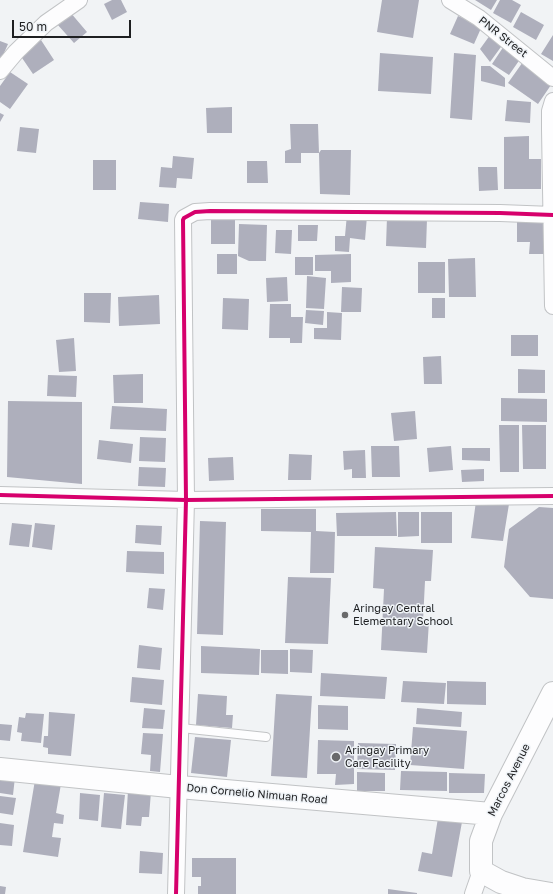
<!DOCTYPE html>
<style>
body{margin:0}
#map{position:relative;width:553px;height:894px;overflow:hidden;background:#f1f3f5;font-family:"Golos Text",sans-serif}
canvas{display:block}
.scale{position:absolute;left:12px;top:20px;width:119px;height:18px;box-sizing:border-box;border:2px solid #1e1f21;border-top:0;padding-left:5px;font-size:12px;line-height:14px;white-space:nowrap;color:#1e1f21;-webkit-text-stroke:3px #eff3f7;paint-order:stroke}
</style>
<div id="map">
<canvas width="553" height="894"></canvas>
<div class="scale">50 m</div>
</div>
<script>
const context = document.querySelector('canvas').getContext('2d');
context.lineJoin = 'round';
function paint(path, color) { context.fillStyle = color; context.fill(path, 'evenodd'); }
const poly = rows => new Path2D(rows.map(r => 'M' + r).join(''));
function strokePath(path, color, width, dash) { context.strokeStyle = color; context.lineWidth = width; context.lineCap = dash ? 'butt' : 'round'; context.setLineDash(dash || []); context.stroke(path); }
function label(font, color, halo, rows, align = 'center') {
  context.font = font + ' "Golos Text",sans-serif'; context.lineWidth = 3; context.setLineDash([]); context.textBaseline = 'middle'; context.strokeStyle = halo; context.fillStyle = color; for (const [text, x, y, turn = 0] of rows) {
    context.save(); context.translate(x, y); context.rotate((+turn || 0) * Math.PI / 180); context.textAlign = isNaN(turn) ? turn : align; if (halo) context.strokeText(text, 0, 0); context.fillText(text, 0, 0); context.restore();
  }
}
paint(poly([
 [112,0,121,0,127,12,112,20,104,4],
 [382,0,419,0,413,38,377,32],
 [475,0,497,0,491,10],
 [500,0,512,0,521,5,511,23,493,13],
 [70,12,87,32,74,43,57,24],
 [521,12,544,25,536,40,513,27],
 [458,16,482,26,474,44,450,34],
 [493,31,506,40,490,62,480,49],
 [553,35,553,61,541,54],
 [41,40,54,60,33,74,20,55],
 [0,41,8,44,0,62],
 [506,43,523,55,509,75,492,64],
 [380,53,433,57,431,94,378,91],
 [454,53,476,55,472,120,450,118],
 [525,59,541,70,537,75,551,85,538,104,508,83],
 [481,66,490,66,505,78,505,87,481,81],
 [10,72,28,84,10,109,0,102,0,86],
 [507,100,531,102,530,123,505,121],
 [232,107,232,133,207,133,206,108],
 [0,113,4,115,0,122],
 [290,124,318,124,319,153,301,153,301,163,285,163,285,151,291,149],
 [20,127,39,129,36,153,17,151],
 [529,136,529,159,541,159,541,189,504,189,504,137],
 [321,150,351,150,350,195,320,194,319,153],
 [173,156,194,158,192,179,177,178,176,188,159,187,161,167,172,168],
 [93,160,116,160,116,190,93,190],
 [247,161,267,161,268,183,247,183],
 [478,167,497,167,498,190,479,191],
 [140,202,169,204,168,222,138,219],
 [347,214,367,216,365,240,350,238,349,252,335,251,335,236,345,236],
 [387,217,427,219,426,248,386,246],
 [517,218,546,218,545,254,529,254,530,242,517,242],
 [211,219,235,219,235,244,211,244],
 [239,224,267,225,266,261,249,261,238,256],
 [298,225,318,225,317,241,298,241],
 [276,230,292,230,291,254,275,253],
 [217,254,237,254,237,274,217,274],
 [351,254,351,282,331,283,331,271,315,271,315,255],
 [295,257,313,257,313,275,295,275],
 [475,258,476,297,449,297,448,259],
 [418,262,445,262,445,293,418,293],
 [307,276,326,278,324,309,306,308],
 [287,277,288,301,267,302,266,278],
 [342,287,362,288,361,312,341,312],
 [84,293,111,293,110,323,84,322],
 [159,295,160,324,119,326,118,297],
 [223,298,249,299,248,330,222,329],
 [432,298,445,298,445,318,432,318],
 [270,304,291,304,291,317,303,317,302,343,290,343,290,338,269,338],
 [306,310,324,311,323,325,305,323],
 [327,312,342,313,341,340,314,339,314,328,327,328],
 [511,335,538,335,538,356,511,356],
 [74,338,76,371,59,372,56,340],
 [441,356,442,384,424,384,423,357],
 [518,369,545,370,545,393,518,393],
 [143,374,143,403,114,403,113,375],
 [48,375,77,376,76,397,47,396],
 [501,398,547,399,547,422,501,421],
 [8,401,82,402,82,484,7,477],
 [112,406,167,409,166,431,110,429],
 [415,411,417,439,394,441,391,413],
 [499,425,519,425,519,472,500,472],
 [522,425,546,425,546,469,523,469],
 [140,437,166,438,165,462,139,461],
 [99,440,133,444,131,463,97,459],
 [371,446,399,446,400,477,372,477],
 [451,446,453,470,429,472,427,448],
 [462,448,490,448,490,461,462,460],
 [365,450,366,478,352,478,352,469,344,470,343,451],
 [289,454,312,455,311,480,288,480],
 [233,457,234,480,209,481,208,458],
 [139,467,166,468,165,487,138,486],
 [484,469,484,481,462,482,461,470],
 [476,501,509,504,503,541,471,538],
 [539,507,553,508,553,599,530,597,504,567,509,529],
 [261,509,316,509,316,531,335,532,334,573,310,573,311,532,261,531],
 [396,512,397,536,337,536,336,513],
 [398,512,419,512,419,536,398,537],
 [421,512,452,512,452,543,421,543],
 [200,521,226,522,223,635,197,634],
 [12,523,32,525,29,547,9,545],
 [35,523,55,525,52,550,32,547],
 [136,525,162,526,161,545,135,543],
 [375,547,433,550,431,581,425,581,423,621,429,621,427,653,381,650,384,589,373,588],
 [127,551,164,552,164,574,126,572],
 [288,577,331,578,328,644,285,643],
 [149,588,165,589,163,610,147,608],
 [139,645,162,648,160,670,137,668],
 [201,646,260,649,259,675,201,673],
 [290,649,313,650,312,673,290,672],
 [261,650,288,650,288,674,261,673],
 [321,673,387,677,385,699,320,696],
 [132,677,164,680,162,705,130,702],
 [403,681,446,683,444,704,401,702],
 [447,681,486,682,486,705,447,704],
 [198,694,227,696,226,715,233,715,232,728,196,725],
 [276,694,312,696,307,778,271,776],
 [318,705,348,706,348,730,318,729],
 [144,708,165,710,163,729,142,728],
 [417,708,462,712,461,727,416,724],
 [49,712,75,714,71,756,48,754,48,748,43,747,44,736,48,736],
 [26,713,44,714,41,743,21,741,22,733,17,732,19,717,25,718],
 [0,724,12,725,10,741,0,740],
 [413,727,467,731,464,769,410,765],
 [143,733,163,734,160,772,150,771,151,755,141,754],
 [195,737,231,740,227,777,191,773],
 [318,740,354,741,354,784,335,785,336,774,317,774],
 [358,743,396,744,395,770,357,769],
 [401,771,447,772,447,791,400,790],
 [357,772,385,773,385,791,357,791],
 [449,773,485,774,484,793,449,793],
 [0,776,15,777,13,795,0,793],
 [35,780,61,784,56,813,64,815,63,824,54,823,52,837,61,838,58,857,23,852],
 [128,790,151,792,149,817,142,817,141,826,126,825],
 [80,793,100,795,98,821,79,819],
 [104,793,125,795,121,829,101,827],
 [0,796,16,798,13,815,0,813],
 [438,818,462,822,452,877,418,871,422,852,432,854],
 [0,823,14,825,12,846,0,845],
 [140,851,163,853,162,874,139,873],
 [192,858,236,858,236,894,198,894,198,886,201,886,201,877,192,877],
 [0,886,6,887,5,894,0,894],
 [388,889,417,893,417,894,388,894]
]), '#aeafbc');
const lane = poly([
 [181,728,266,737]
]);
const street = poly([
 [450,0,479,18,553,78],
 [0,71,16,52,46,23,79,0],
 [553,101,550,111,550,129,553,306],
 [0,495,186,500,553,496],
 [176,894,186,500,183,220,184,218,195,212,210,211,500,213,553,215],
 [473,894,481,871]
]);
const secondary = poly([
 [0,769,179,787,491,814],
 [551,894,522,889,501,882,481,871,481,841,491,814,553,693]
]);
strokePath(lane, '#c1c3c5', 10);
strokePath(street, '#c1c3c5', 18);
strokePath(secondary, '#c1c3c5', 24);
strokePath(lane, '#fdfdfe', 8);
strokePath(street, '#fdfdfe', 16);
strokePath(secondary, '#fdfdfe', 22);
strokePath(poly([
 [0,495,186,500,553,496],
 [176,894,186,500,183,220,184,218,195,212,210,211,500,213,553,215]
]), '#d6006c', 4);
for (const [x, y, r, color] of [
 [345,615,4,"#68696b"],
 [336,757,5,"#68696b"]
]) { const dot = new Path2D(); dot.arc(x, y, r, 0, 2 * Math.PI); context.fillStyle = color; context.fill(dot); strokePath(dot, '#eff3f7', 1.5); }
label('11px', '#1e1f21', '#eff3f7', [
 ["PNR Street",503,37,38],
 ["Marcos Avenue",509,780,-63],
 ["Don Cornelio Nimuan Road",257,794,5]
]);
label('11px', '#1e1f21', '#eff3f7', [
 ["Aringay Central",353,609],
 ["Elementary School",353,622],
 ["Aringay Primary",345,751],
 ["Care Facility",345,764]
], 'left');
</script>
